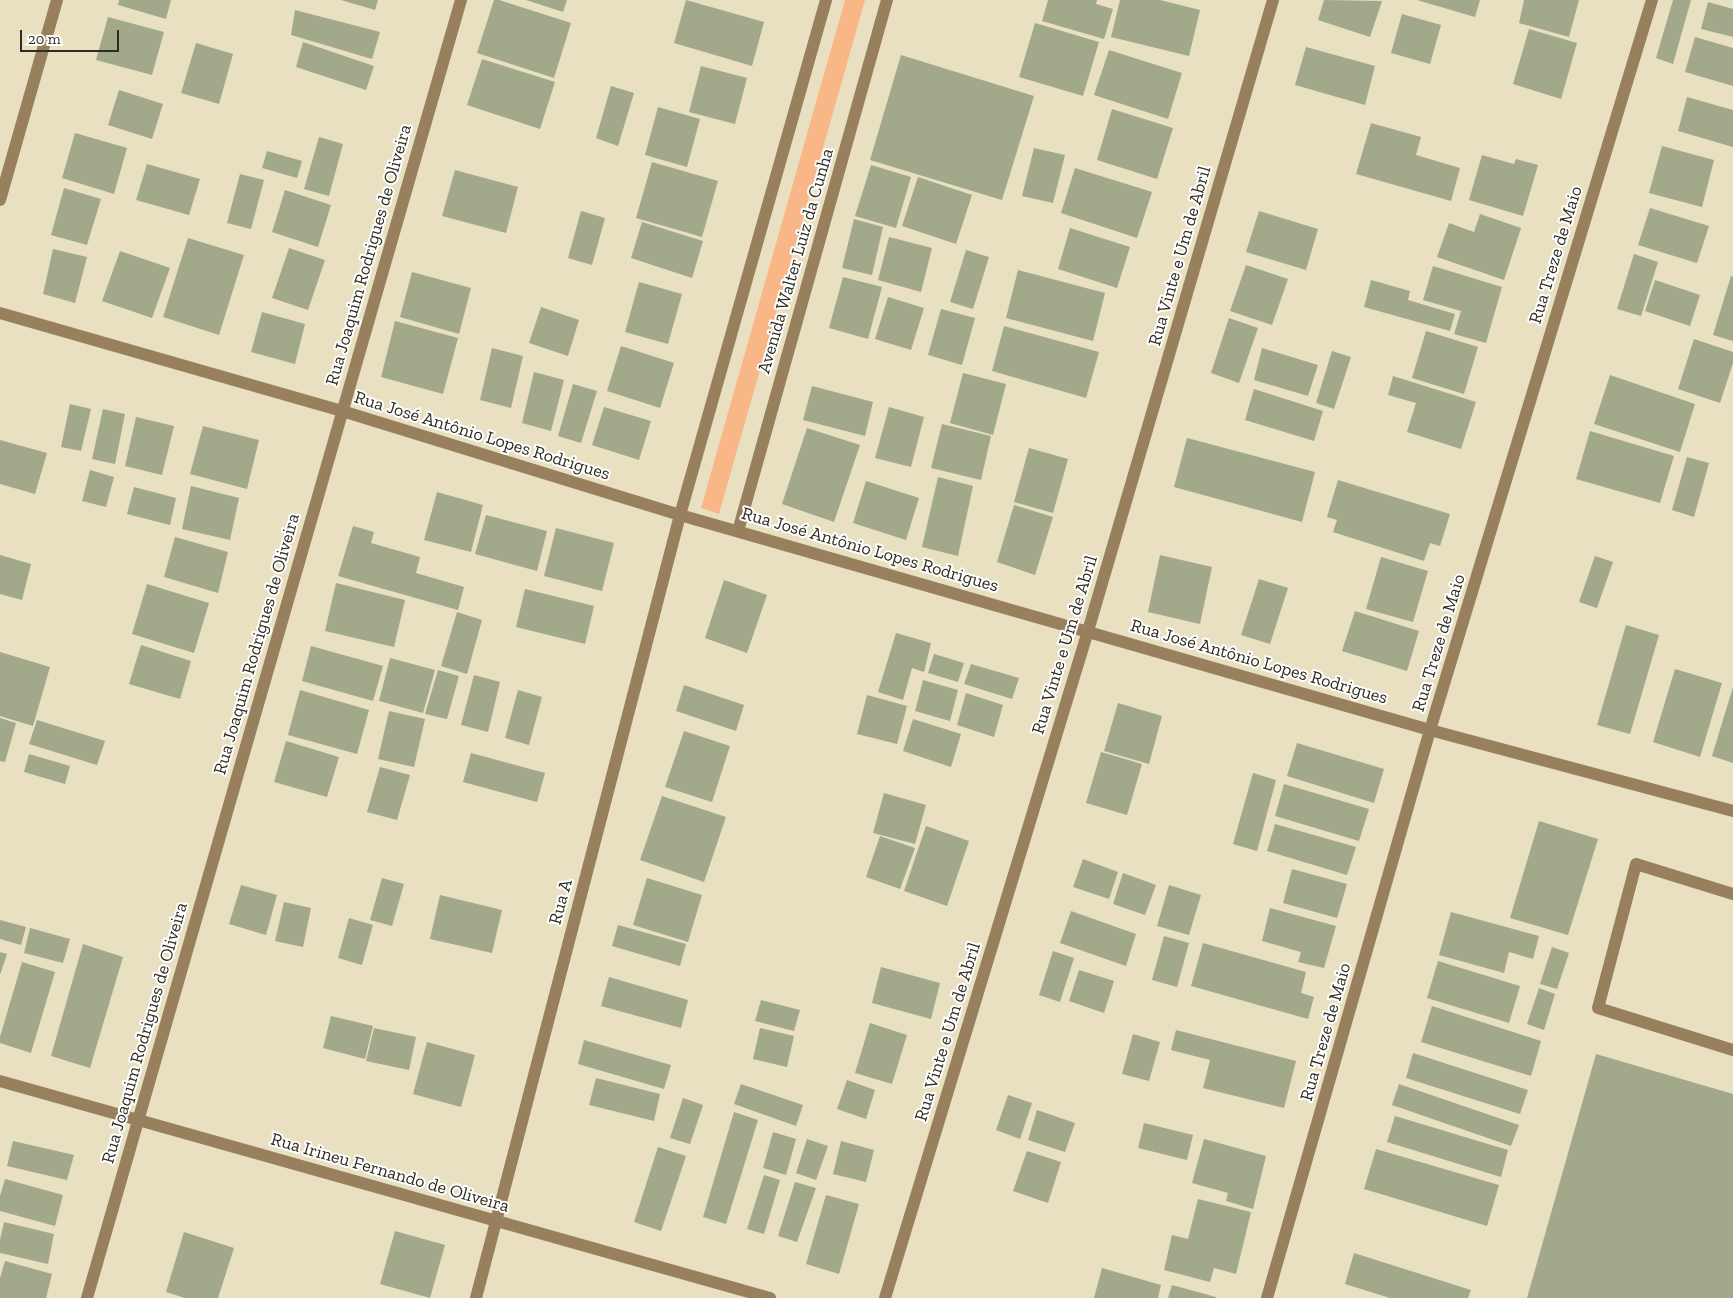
<!DOCTYPE html>
<meta charset="utf-8">
<style>
body{margin:0}
#map{position:relative;width:1733px;height:1298px;overflow:hidden;background:#e8e0c1;font-family:"Zilla Slab",serif}
canvas{display:block}
.scale{position:absolute;left:20px;top:30px;width:99px;height:22px;box-sizing:border-box;border:2px solid #2e2b1f;border-top:0;padding-left:6px;font-size:15px;line-height:18px;white-space:nowrap;color:#2e2b1f;-webkit-text-stroke:4px #fff;paint-order:stroke}
</style>
<div id="map">
<canvas width="1733" height="1298"></canvas>
<div class="scale">20 m</div>
</div>
<script>
const context = document.querySelector('canvas').getContext('2d');
context.lineJoin = 'round';
function paint(path, color) { context.fillStyle = color; context.fill(path, 'evenodd'); }
const poly = rows => new Path2D(rows.map(r => 'M' + r).join(''));
function strokePath(path, color, width, dash) { context.strokeStyle = color; context.lineWidth = width; context.lineCap = dash ? 'butt' : 'round'; context.setLineDash(dash || []); context.stroke(path); }
function label(font, color, halo, rows, align = 'center') {
  context.font = font + ' "Zilla Slab",serif'; context.lineWidth = 4; context.setLineDash([]); context.textBaseline = 'middle'; context.strokeStyle = halo; context.fillStyle = color; for (const [text, x, y, turn = 0] of rows) {
    context.save(); context.translate(x, y); context.rotate((+turn || 0) * Math.PI / 180); context.textAlign = isNaN(turn) ? turn : align; if (halo) context.strokeText(text, 0, 0); context.fillText(text, 0, 0); context.restore();
  }
}
paint(poly([
 [845,0,865,0,719,514,701,508]
]), '#f9b686');
paint(poly([
 [119,0,171,0,166,19,118,5],
 [341,0,378,0,375,10],
 [494,0,499,0,571,23,554,78,477,53],
 [526,0,567,0,563,12],
 [686,0,764,22,752,66,674,43],
 [1048,0,1097,0,1096,4,1113,9,1104,39,1042,21],
 [1120,0,1160,0,1200,10,1189,56,1111,37],
 [1324,0,1382,1,1370,37,1318,20],
 [1417,0,1480,0,1475,17],
 [1524,0,1579,0,1569,37,1519,23],
 [1673,0,1691,0,1673,64,1656,58],
 [1708,2,1733,9,1733,37,1701,29],
 [295,10,380,32,372,59,291,35],
 [1402,14,1441,25,1430,64,1391,53],
 [108,17,164,32,152,75,96,60],
 [1035,23,1099,42,1083,96,1019,77],
 [1529,29,1577,43,1561,99,1513,84],
 [1695,37,1733,48,1733,86,1685,72],
 [303,42,374,66,366,90,296,67],
 [196,43,233,54,219,104,181,93],
 [1306,47,1375,66,1365,105,1295,85],
 [1109,50,1182,73,1168,119,1094,95],
 [901,55,1034,96,1002,200,870,160],
 [482,59,555,82,540,129,467,105],
 [701,66,747,78,735,124,689,112],
 [611,86,634,93,618,146,596,138],
 [119,90,163,104,152,139,108,125],
 [1687,97,1733,110,1733,147,1678,131],
 [658,107,700,119,687,167,645,155],
 [1112,109,1173,128,1157,179,1097,160],
 [1371,123,1421,137,1416,155,1460,168,1451,201,1356,174],
 [75,133,127,148,114,194,62,178],
 [319,137,343,144,329,196,304,189],
 [1662,146,1714,160,1702,207,1649,193],
 [1034,148,1065,155,1053,203,1022,196],
 [267,151,302,161,297,178,262,168],
 [1482,155,1514,164,1516,159,1538,165,1523,216,1469,200],
 [652,162,718,181,702,237,636,218],
 [147,164,200,179,189,215,136,200],
 [871,165,911,177,896,228,855,216],
 [1075,168,1152,192,1137,238,1061,213],
 [455,170,518,187,506,233,442,216],
 [240,174,264,180,251,229,227,223],
 [918,177,972,195,956,244,902,226],
 [64,188,101,199,87,245,51,235],
 [285,190,331,205,318,247,272,232],
 [1650,208,1709,226,1697,263,1638,245],
 [581,211,605,218,592,265,568,258],
 [1259,211,1318,229,1306,270,1246,252],
 [1480,214,1521,228,1504,280,1437,257,1449,223,1474,232],
 [854,219,883,227,872,275,842,268],
 [642,222,703,241,692,278,631,258],
 [1070,228,1130,247,1117,288,1058,269],
 [889,237,932,248,921,292,878,280],
 [188,238,244,255,219,335,163,317],
 [289,248,325,260,308,310,272,298],
 [53,249,87,257,75,303,43,294],
 [966,250,989,257,973,309,950,302],
 [120,251,170,268,152,318,102,301],
 [1634,254,1658,262,1641,316,1617,309],
 [1246,265,1288,279,1272,325,1230,311],
 [1433,266,1502,287,1486,343,1454,334,1461,311,1423,300],
 [1018,270,1105,293,1093,341,1006,318],
 [412,272,471,288,459,334,400,317],
 [1731,276,1733,277,1733,341,1713,335],
 [843,277,882,287,868,339,829,328],
 [1371,280,1410,291,1408,300,1455,314,1450,331,1364,307],
 [1655,280,1700,295,1690,326,1645,311],
 [639,282,682,294,668,344,625,332],
 [888,297,924,308,911,350,875,339],
 [541,307,579,320,568,356,529,343],
 [941,309,975,318,962,365,928,355],
 [262,312,305,324,295,364,251,352],
 [1229,318,1258,328,1239,383,1211,373],
 [395,321,458,338,443,394,381,377],
 [1004,326,1099,352,1086,398,992,371],
 [1426,331,1478,347,1464,394,1412,378],
 [1694,339,1733,352,1733,363,1720,403,1678,389],
 [621,346,674,363,660,408,607,391],
 [492,348,523,356,511,408,480,400],
 [1262,348,1318,365,1308,396,1254,380],
 [1332,351,1351,357,1334,409,1316,403],
 [534,372,564,380,551,431,522,423],
 [963,373,1006,384,993,435,950,423],
 [1610,375,1695,404,1680,452,1594,424],
 [1393,376,1476,402,1461,449,1407,432,1416,403,1388,395],
 [573,384,597,391,581,443,558,436],
 [812,386,873,402,865,436,803,420],
 [1254,389,1323,411,1314,441,1245,420],
 [70,404,91,409,81,451,61,447],
 [604,407,651,421,639,460,592,445],
 [889,407,924,417,911,467,875,458],
 [103,409,125,414,115,464,92,459],
 [136,417,174,426,162,475,125,466],
 [942,424,991,436,981,480,931,468],
 [203,426,259,440,247,489,190,474],
 [807,428,860,445,834,522,782,504],
 [1590,431,1674,456,1660,503,1576,479],
 [1187,438,1315,472,1302,522,1174,487],
 [0,440,47,453,35,494,0,484],
 [1029,448,1068,459,1053,513,1014,502],
 [1687,457,1709,463,1694,517,1672,510],
 [90,470,114,477,106,507,82,501],
 [938,477,973,486,958,556,922,547],
 [1338,480,1450,514,1440,546,1430,543,1424,561,1333,532,1337,520,1327,517],
 [866,481,919,498,906,540,853,523],
 [191,486,239,498,230,540,182,529],
 [134,487,176,498,170,525,127,514],
 [437,492,483,505,471,552,424,540],
 [1014,505,1053,517,1035,575,997,562],
 [486,515,547,531,537,571,475,554],
 [353,526,374,532,371,543,420,557,416,573,464,587,458,610,338,576],
 [556,528,614,543,602,591,544,576],
 [175,537,228,552,218,593,164,577],
 [0,555,31,564,22,600,0,594],
 [1160,555,1212,567,1200,624,1148,612],
 [1595,556,1613,562,1597,608,1579,602],
 [1381,557,1428,571,1413,622,1366,609],
 [1259,579,1288,588,1270,644,1241,635],
 [724,580,767,595,747,653,705,638],
 [336,583,405,600,394,647,325,631],
 [147,584,209,603,194,653,132,634],
 [525,589,594,606,585,644,516,627],
 [1355,611,1419,631,1407,671,1342,651],
 [457,612,482,620,467,674,441,666],
 [1626,625,1659,635,1630,734,1597,725],
 [896,633,931,643,924,672,912,668,903,700,878,692],
 [141,645,191,661,180,699,129,684],
 [311,646,383,666,373,701,302,681],
 [0,652,50,667,33,726,0,716],
 [934,654,964,663,958,682,928,673],
 [390,658,435,670,423,713,379,701],
 [971,664,1019,678,1012,699,964,684],
 [1675,669,1722,683,1700,757,1653,742],
 [438,670,459,676,447,719,425,714],
 [474,675,500,682,488,732,461,725],
 [923,680,958,690,950,721,915,711],
 [684,685,744,705,736,731,676,711],
 [1733,687,1733,763,1712,756],
 [300,690,369,710,357,754,288,735],
 [518,690,542,697,529,745,505,738],
 [966,693,1003,705,994,737,957,725],
 [867,695,907,706,897,744,857,734],
 [1118,703,1162,716,1149,764,1104,751],
 [389,711,425,719,414,767,378,759],
 [0,718,16,723,5,762,0,761],
 [913,719,961,734,951,767,903,751],
 [37,720,105,741,97,765,29,744],
 [684,731,730,746,712,802,665,787],
 [286,741,339,757,327,797,274,782],
 [1297,743,1384,769,1374,803,1287,776],
 [1101,752,1142,764,1127,815,1086,803],
 [471,753,545,773,537,802,463,782],
 [29,754,70,766,65,784,24,772],
 [380,767,410,775,397,820,367,812],
 [1253,773,1276,780,1257,851,1233,844],
 [1284,784,1369,809,1359,841,1275,816],
 [884,793,926,805,915,844,873,833],
 [662,796,726,817,704,882,640,860],
 [1539,821,1598,839,1568,935,1510,918],
 [1275,824,1356,847,1347,875,1267,851],
 [926,826,969,841,947,906,904,891],
 [880,836,915,848,900,889,866,877],
 [1083,859,1118,872,1109,899,1073,887],
 [1292,869,1347,884,1337,918,1283,903],
 [1123,873,1156,885,1145,915,1113,904],
 [382,878,404,884,392,926,370,920],
 [647,878,702,895,688,942,633,925],
 [241,885,277,895,266,935,229,924],
 [1169,885,1201,895,1189,935,1157,926],
 [440,895,502,910,492,953,430,939],
 [284,902,311,908,303,947,275,941],
 [1270,908,1336,926,1324,968,1298,962,1301,952,1262,941],
 [1071,911,1136,934,1126,966,1060,943],
 [1451,912,1539,936,1533,959,1509,952,1504,973,1439,955],
 [349,918,373,925,362,965,338,958],
 [0,920,26,927,21,945,0,939],
 [618,925,686,944,680,966,612,946],
 [30,928,70,939,63,963,24,953],
 [1164,936,1189,943,1177,987,1152,980],
 [1203,943,1306,972,1301,993,1314,997,1308,1019,1191,986],
 [83,944,123,957,90,1068,51,1056],
 [1552,947,1569,953,1557,989,1540,984],
 [1053,951,1074,958,1060,1002,1039,995],
 [0,952,7,954,0,975],
 [1438,961,1520,986,1509,1023,1427,998],
 [22,962,55,972,31,1053,0,1043,0,1037],
 [881,967,940,983,931,1019,872,1003],
 [1079,970,1114,981,1104,1013,1069,1001],
 [609,977,688,1000,681,1028,601,1006],
 [1539,988,1555,994,1544,1030,1527,1024],
 [761,1000,800,1010,794,1031,755,1021],
 [1432,1006,1541,1041,1531,1076,1421,1042],
 [331,1016,373,1026,365,1059,323,1048],
 [870,1023,907,1035,892,1084,855,1073],
 [374,1028,416,1037,409,1070,366,1061],
 [760,1028,794,1036,787,1067,753,1059],
 [1176,1030,1296,1061,1284,1108,1203,1088,1210,1060,1171,1050],
 [1133,1034,1160,1042,1149,1081,1122,1074],
 [584,1040,671,1065,664,1089,578,1064],
 [427,1042,475,1055,461,1107,413,1094],
 [1413,1053,1528,1090,1520,1114,1406,1078],
 [1596,1054,1733,1094,1733,1298,1527,1298],
 [596,1078,660,1094,654,1121,589,1105],
 [847,1080,875,1090,866,1119,837,1109],
 [741,1084,803,1105,796,1126,734,1104],
 [1399,1084,1519,1125,1511,1146,1392,1105],
 [1008,1095,1032,1103,1020,1139,996,1130],
 [683,1098,703,1105,690,1144,670,1138],
 [1037,1110,1075,1123,1065,1152,1028,1140],
 [734,1112,758,1120,726,1224,703,1217],
 [1395,1116,1508,1150,1501,1177,1387,1142],
 [1144,1123,1193,1135,1187,1160,1138,1148],
 [773,1132,796,1139,786,1175,763,1168],
 [807,1139,828,1146,816,1180,796,1173],
 [1204,1139,1266,1156,1253,1209,1226,1201,1228,1193,1192,1183],
 [13,1141,74,1155,67,1180,7,1166],
 [841,1141,874,1150,866,1182,833,1174],
 [658,1147,686,1156,661,1231,634,1222],
 [1376,1149,1499,1185,1487,1226,1364,1189],
 [1027,1151,1061,1162,1048,1203,1013,1191],
 [764,1175,780,1180,764,1234,747,1229],
 [5,1179,63,1195,55,1226,0,1211,0,1196],
 [795,1182,816,1188,797,1242,778,1236],
 [826,1195,859,1204,839,1274,806,1264],
 [1198,1199,1251,1212,1236,1274,1214,1268,1210,1282,1164,1270,1172,1235,1188,1239],
 [4,1222,54,1234,48,1264,0,1253,0,1240],
 [395,1231,445,1245,430,1298,380,1284],
 [184,1232,234,1248,218,1298,185,1298,166,1292],
 [1354,1253,1471,1290,1468,1298,1390,1298,1345,1284],
 [5,1261,52,1274,46,1298,0,1298,0,1278],
 [1102,1268,1161,1285,1158,1298,1094,1298],
 [1172,1285,1216,1297,1216,1298,1168,1298]
]), '#a2a88a');
strokePath(poly([
 [0,200,57,0],
 [0,313,342,411,680,515,1430,730,1733,811],
 [738,531,887,0],
 [1733,894,1636,864,1598,1008,1733,1050],
 [0,1081,770,1298],
 [87,1298,461,0],
 [476,1298,680,515,826,0],
 [885,1298,1088,631,1273,0],
 [1267,1298,1430,730,1652,0]
]), '#98805e', 12);
label('18px', '#2e2b1f', '#fff', [
 ["Rua Joaquim Rodrigues de Oliveira",369,255,-74],
 ["Rua Treze de Maio",1556,255,-73],
 ["Rua Vinte e Um de Abril",1180,256,-74],
 ["Avenida Walter Luiz da Cunha",796,261,-74],
 ["Rua José Antônio Lopes Rodrigues",482,436,17],
 ["Rua José Antônio Lopes Rodrigues",870,550,16],
 ["Rua Treze de Maio",1439,643,-73],
 ["Rua Joaquim Rodrigues de Oliveira",257,644,-74],
 ["Rua Vinte e Um de Abril",1065,645,-73],
 ["Rua José Antônio Lopes Rodrigues",1259,662,16],
 ["Rua A",561,902,-75],
 ["Rua Vinte e Um de Abril",948,1032,-73],
 ["Rua Treze de Maio",1326,1032,-74],
 ["Rua Joaquim Rodrigues de Oliveira",145,1033,-74],
 ["Rua Irineu Fernando de Oliveira",390,1173,16]
]);
</script>
